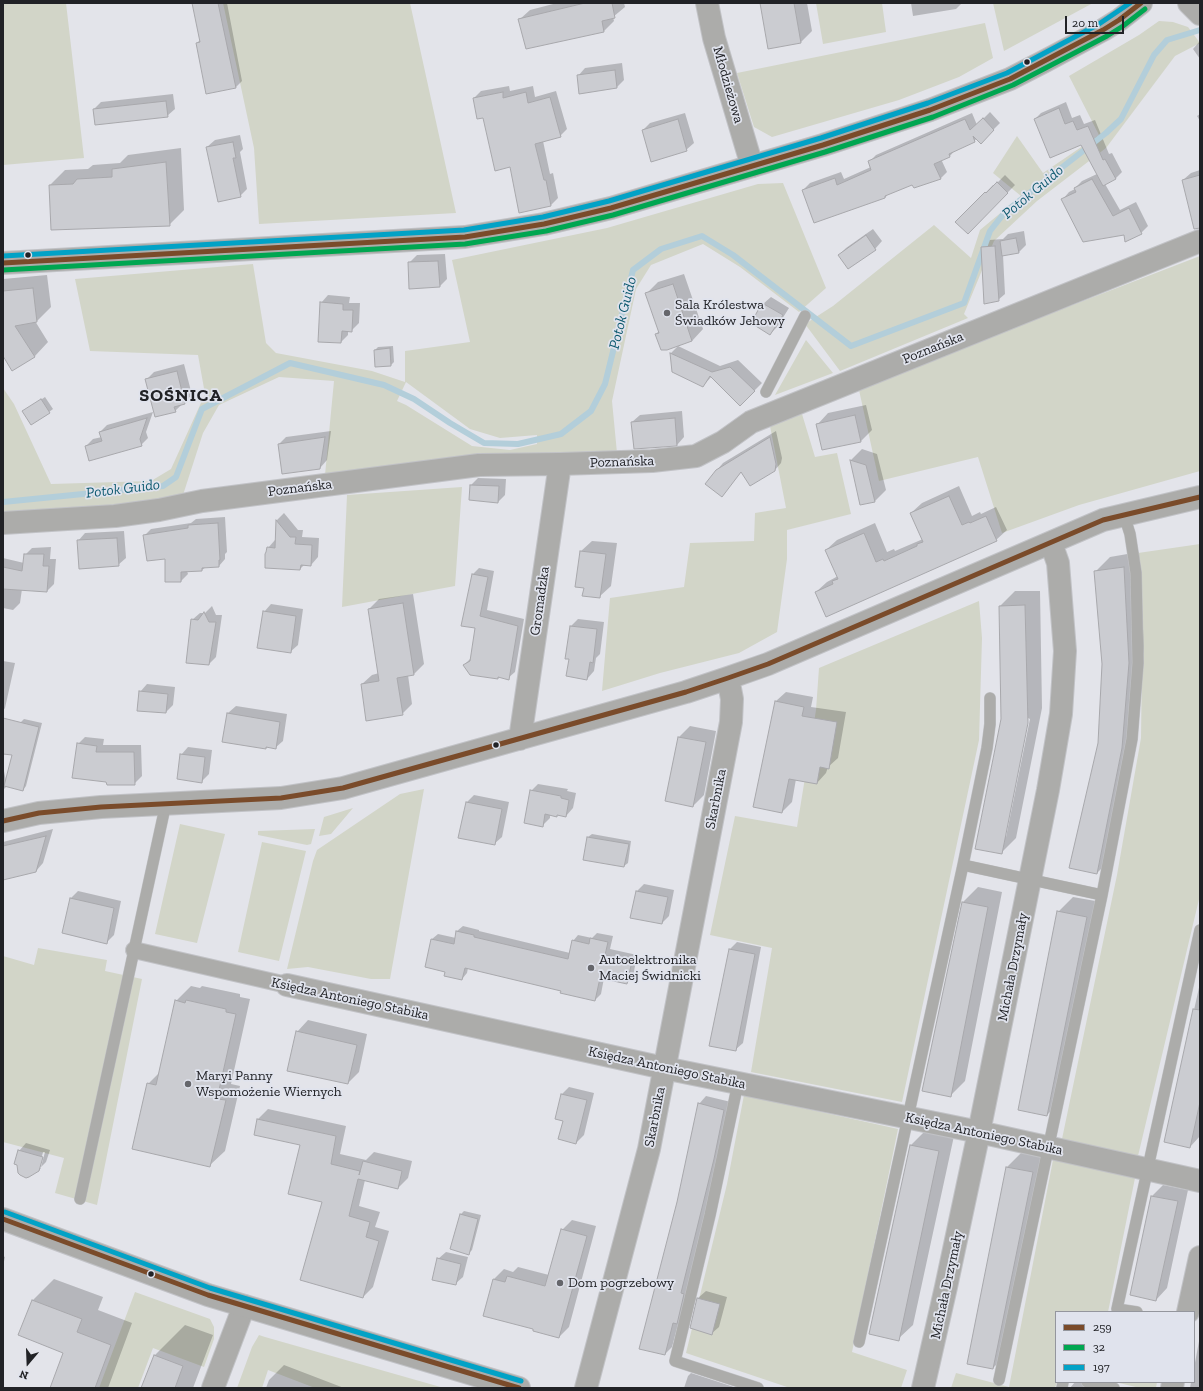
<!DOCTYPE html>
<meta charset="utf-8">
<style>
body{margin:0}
#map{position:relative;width:1203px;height:1391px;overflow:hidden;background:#e3e4ea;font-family:"Zilla Slab",serif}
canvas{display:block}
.frame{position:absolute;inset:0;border:4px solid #212226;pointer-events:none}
.legend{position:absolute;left:1055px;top:1311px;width:140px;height:72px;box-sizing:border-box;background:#e0e3ed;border:1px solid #94969d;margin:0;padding:5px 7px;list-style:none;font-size:12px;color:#212226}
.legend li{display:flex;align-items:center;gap:8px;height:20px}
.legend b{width:20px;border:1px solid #94969d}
.north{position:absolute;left:8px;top:1343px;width:40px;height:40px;-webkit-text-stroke:3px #e0e3ed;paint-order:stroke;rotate:199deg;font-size:11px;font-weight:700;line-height:16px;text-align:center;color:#212226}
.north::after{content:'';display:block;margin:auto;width:14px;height:18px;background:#212226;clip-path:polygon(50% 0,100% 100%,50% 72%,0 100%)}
.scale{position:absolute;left:1065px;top:16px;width:59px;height:18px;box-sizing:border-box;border:2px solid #212226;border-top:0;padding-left:5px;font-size:12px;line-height:14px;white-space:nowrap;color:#212226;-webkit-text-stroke:3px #e0e3ed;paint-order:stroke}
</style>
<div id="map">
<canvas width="1203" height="1391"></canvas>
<div class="frame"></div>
<ul class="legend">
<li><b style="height:5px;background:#7a4b2a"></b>259</li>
<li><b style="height:5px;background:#00a651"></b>32</li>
<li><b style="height:5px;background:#02a2c6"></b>197</li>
</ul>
<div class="north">N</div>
<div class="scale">20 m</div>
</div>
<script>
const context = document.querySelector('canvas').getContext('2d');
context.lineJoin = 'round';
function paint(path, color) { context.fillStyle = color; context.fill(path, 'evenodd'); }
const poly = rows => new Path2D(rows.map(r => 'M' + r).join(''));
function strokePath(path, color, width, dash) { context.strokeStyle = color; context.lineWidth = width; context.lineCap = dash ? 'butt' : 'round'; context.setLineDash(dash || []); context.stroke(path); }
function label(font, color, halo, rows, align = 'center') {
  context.font = font + ' "Zilla Slab",serif'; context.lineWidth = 3.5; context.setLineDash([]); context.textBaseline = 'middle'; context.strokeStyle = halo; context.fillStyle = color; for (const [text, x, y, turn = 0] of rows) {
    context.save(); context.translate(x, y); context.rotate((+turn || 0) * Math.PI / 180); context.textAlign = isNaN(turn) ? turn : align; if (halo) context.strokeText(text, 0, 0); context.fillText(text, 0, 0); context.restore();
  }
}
paint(poly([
 [3,3,66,3,84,158,3,165],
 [223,3,410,3,456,213,259,224,254,148],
 [816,3,882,3,886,32,823,44],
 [993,3,1093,3,1004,51],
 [1159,21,1173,22,1188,27,1200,43,1175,56,1106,148,1037,201,994,241,964,314,968,318,840,371,805,324,833,306,934,225,971,258,980,230,1021,196,993,173,1017,136,1043,173,1099,135,1069,76,1139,35],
 [985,23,993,58,959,77,899,100,772,137,754,127,737,73],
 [783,183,826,288,799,312,740,267,703,244,651,265,636,289,612,401,617,453,537,454,430,460,325,475,334,381,279,377,219,405,203,433,183,495,148,508,3,516,3,388,14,404,51,484,151,481,171,469,205,394,198,355,90,351,75,279,253,264,266,343,276,353,372,371,405,382,405,351,470,342,452,260,607,228,758,184],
 [406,382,470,429,500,438,537,435,537,444,510,450,472,446,406,405,397,401],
 [1200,256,1200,471,1079,505,1002,533,978,457,879,481,859,390,961,348],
 [806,340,833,373,775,395],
 [802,414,815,457,837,453,851,514,787,530,787,559,777,632,739,653,660,673,602,691,610,598,684,587,690,543,754,541,755,513,786,508,770,426],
 [462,487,455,586,342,607,347,495],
 [1200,544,1200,895,1138,1156,1062,1139,1117,875,1141,738,1142,663,1138,553],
 [979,601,982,638,979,740,902,1102,751,1072,772,948,710,935,735,816,797,827,816,710,819,668],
 [424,789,390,979,371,979,308,967,287,969,313,861,317,850,400,794],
 [353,808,331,834,319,836,324,817],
 [180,824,225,834,197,943,155,934],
 [315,829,311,844,307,845,258,835,258,831],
 [262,842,306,851,279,961,238,952],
 [38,948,107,960,105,971,142,979,97,1205,55,1193,64,1158,3,1142,3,956,34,965],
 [744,1095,898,1129,852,1352,907,1370,901,1388,790,1388,686,1353,727,1184],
 [1053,1160,1135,1178,1108,1312,1056,1312,1057,1382,1055,1388,951,1388,956,1373,1009,1387],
 [135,1292,210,1319,214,1327,214,1339,204,1367,153,1348,138,1388,99,1388],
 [259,1335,265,1337,444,1388,315,1388,268,1370,262,1388,237,1388,252,1347],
 [1115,1382,1157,1382,1156,1388,1140,1388]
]), '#d2d5c8');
paint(poly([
 [193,3,227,3,242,81,235,88,197,43,200,40],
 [557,3,624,3,625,7,613,17,614,21,604,31,519,20,530,10],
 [761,3,807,3,812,31,801,42],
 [911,3,962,3,956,9,913,16],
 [1200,41,1200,59,1193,49],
 [622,63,624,80,617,87,580,93,578,76,585,68],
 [509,86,510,91,533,86,535,97,556,91,567,129,560,136,543,141,550,174,553,173,558,198,551,205,511,166,474,98,481,91],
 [173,94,175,109,167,116,94,109,101,102],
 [1066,102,1072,118,1080,115,1084,124,1095,120,1109,154,1112,153,1122,172,1115,179,1105,184,1120,210,1136,202,1148,226,1141,233,1124,234,1063,199,1069,192,1075,189,1075,188,1082,181,1097,174,1081,144,1035,119,1041,113],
 [990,112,1000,123,981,142,977,139,956,149,950,156,941,159,947,172,941,178,913,183,888,194,885,198,803,190,810,183,841,172,844,179,871,167,869,162,876,155,972,113,977,125],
 [685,113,694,143,686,150,643,130,650,123],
 [1200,114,1200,121,1197,116],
 [240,135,243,149,240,152,247,189,240,196,207,147,215,140],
 [181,148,184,210,169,225,50,185,65,170,88,169,93,165,120,163,128,155],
 [1200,170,1200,226,1183,180,1191,173],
 [1005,175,1015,185,968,233,957,222,993,185,994,186],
 [873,229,882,241,875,249,839,255,846,248],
 [1024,231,1026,245,1019,252,1003,255,1005,294,998,300,982,247,989,240,1003,239,1008,234],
 [445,254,447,279,440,286,409,263,417,255],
 [684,274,703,329,692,341,656,334,659,331,646,294,658,282],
 [47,275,51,307,37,321,35,321,48,342,35,356,13,369,3,354,3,279],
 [328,295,350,297,349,303,360,303,359,323,351,331,348,330,348,335,341,342,321,303],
 [771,297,789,308,777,327,770,334,763,304],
 [393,346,394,362,391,365,375,350,378,347],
 [678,346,720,366,738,360,762,383,740,405,712,376,703,386,673,371,671,353],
 [184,364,192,395,175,411,147,379,154,372],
 [45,397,53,409,49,412,24,411],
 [866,405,872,430,861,441,817,425,828,413],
 [682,411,684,437,677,445,634,448,632,422,640,415],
 [153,412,146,432,148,438,141,445,86,446,93,439,102,437,100,432,107,425],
 [331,431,327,460,320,468,279,444,286,437],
 [776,431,782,458,781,463,775,470,742,471,722,496,717,470,723,463],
 [862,449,877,454,886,490,875,501,861,504,851,460],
 [478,478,506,479,505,495,498,502,471,485],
 [959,486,972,516,980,512,981,514,996,507,1007,530,996,540,816,592,827,582,838,576,826,550,837,540,875,523,887,552,894,549,895,551,923,539,911,513,922,503],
 [284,513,298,530,303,530,302,537,319,538,318,557,311,565,305,564,300,569,268,548,275,540,276,540,277,520],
 [225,517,227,552,225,554,225,559,219,566,206,567,202,570,187,571,188,574,181,581,166,581,166,558,144,536,151,529,191,523,196,519],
 [124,531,126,558,118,565,78,541,85,533],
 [592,541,617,543,611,586,599,597,585,587,580,552],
 [51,547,50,559,56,559,54,584,47,591,22,589,20,603,13,610,3,608,3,558,24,563,25,555,32,548],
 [1139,552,1144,648,1137,732,1112,858,1097,873,1099,743,1103,664,1095,572,1110,557],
 [479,568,494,571,487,610,524,619,515,672,508,678,499,677,498,678,464,665,471,658,476,628,472,575],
 [1015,591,1040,591,1042,708,1016,838,1001,853,1002,719,1000,606],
 [1028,718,1030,719,1006,837,1004,837],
 [413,594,424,664,414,674,408,675,412,704,402,714,362,684,372,675,379,673,369,609,379,599],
 [271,604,303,609,298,645,290,652,264,612],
 [212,606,216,615,222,615,216,657,209,664,192,620,200,613,205,613],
 [578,619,604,622,600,654,596,658,594,671,587,679,570,658,566,658,571,626],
 [3,661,15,663,5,708,3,711],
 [147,684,175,687,173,705,166,712,138,710,140,692],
 [786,692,813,697,811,707,846,712,838,758,828,767,826,773,817,783,796,779,792,802,782,812,776,701],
 [236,706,287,714,283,741,275,748,268,747,266,748,224,742,228,713],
 [24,719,42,723,26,786,23,790,7,786,3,790,3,766,6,781,20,723],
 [690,726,716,731,704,795,693,806,679,737],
 [85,737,104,739,103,745,141,745,142,776,134,784,78,744],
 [188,747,212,750,209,774,202,781,181,755],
 [538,784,568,789,567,791,576,793,573,808,566,816,550,814,550,818,542,826,531,791],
 [474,795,509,802,502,837,494,844,459,837,467,802],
 [53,829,43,863,36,871,3,875,3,842],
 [592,834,631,841,628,863,624,866,588,837],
 [644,884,674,890,669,916,662,923,637,891],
 [978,887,1002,892,965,1081,950,1096,963,902],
 [78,891,121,901,114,935,106,943,63,933,71,898],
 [1073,897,1101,902,1062,1100,1047,1115,1058,912],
 [463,926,479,930,479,931,570,953,573,941,578,935,592,938,597,933,613,936,610,949,637,955,633,977,627,983,604,978,601,994,595,1000,562,990,468,968,467,973,462,979,446,971,426,966,432,939,438,934,456,938,457,931],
 [737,942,761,947,743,1043,735,1050,730,949],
 [1200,983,1200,1136,1190,1147,1165,1141],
 [191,986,200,988,202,986,240,994,240,997,250,999,231,1084,240,1086,225,1151,210,1165,148,1084,160,1072,176,1001],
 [308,1020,367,1034,359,1072,348,1083,297,1032],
 [569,1087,594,1093,584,1135,576,1143,564,1120,562,1094],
 [706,1096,731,1102,684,1316,679,1321,672,1347,665,1354,678,1202,699,1104],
 [268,1109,346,1126,340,1154,366,1160,374,1152,412,1161,408,1178,398,1188,365,1180,359,1206,380,1212,375,1227,389,1231,373,1287,363,1297,301,1144,255,1134,258,1119],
 [926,1130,954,1136,913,1325,898,1339,870,1333,911,1145],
 [26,1143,50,1150,46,1162,41,1167,45,1152,43,1152,39,1168,41,1168,39,1170,19,1151],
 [1022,1152,1048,1158,1008,1353,993,1368,1007,1167],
 [1163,1185,1188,1190,1167,1288,1156,1300,1131,1294,1152,1196],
 [464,1211,481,1215,472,1250,468,1254,461,1214],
 [572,1220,596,1226,569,1327,559,1337,494,1279,504,1269,513,1272,518,1267,549,1275,562,1230],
 [446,1252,468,1257,463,1277,455,1284,438,1259],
 [3,1256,5,1257,3,1266],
 [54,1279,103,1297,98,1310,132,1323,108,1388,51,1388,64,1352,32,1301],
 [706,1291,727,1297,719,1327,711,1334,698,1298],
 [185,1325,213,1335,193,1388,143,1388,155,1355],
 [1200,1336,1200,1388,1190,1388,1191,1382,1194,1382,1194,1368],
 [284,1365,344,1388,266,1388,269,1380],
 [691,1373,737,1388,684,1388,688,1376],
 [1075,1382,1087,1382,1114,1388,1070,1388]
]), '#0003');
strokePath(poly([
 [3,502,163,486,176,477,202,409,290,363,384,385,414,399,450,423,484,443,518,444,561,434,591,411,605,384,633,270,661,249,702,236,733,255,851,346,964,303,990,231,1005,212,1106,133,1121,119,1154,55,1167,40,1200,30]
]), '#b3ceda', 6);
const building = poly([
 [192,3,218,3,236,88,206,94,196,43,200,42,192,3],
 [585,3,612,3,615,18,602,21,604,32,526,49,518,19,585,3],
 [760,3,794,3,801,43,768,49,760,3],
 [615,70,617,88,579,94,577,75,615,70],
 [503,92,503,98,526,92,528,103,550,97,561,137,535,144,544,180,546,180,551,206,519,213,510,167,495,171,483,118,477,119,473,98,503,92],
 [166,101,168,117,95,125,93,109,166,101],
 [1059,108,1065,124,1073,121,1077,130,1088,126,1103,160,1105,159,1116,179,1103,186,1081,145,1050,158,1034,119,1059,108],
 [983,118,994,130,981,144,973,136,975,142,949,154,950,157,934,164,941,179,914,188,912,185,885,196,885,198,814,223,802,190,835,178,837,185,871,170,868,161,965,119,970,130,983,118],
 [678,119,687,151,651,162,642,130,678,119],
 [233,142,236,158,233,158,241,197,218,202,206,147,233,142],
 [166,162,170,226,51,230,49,185,73,184,77,179,112,177,112,169,166,162],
 [1200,175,1200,228,1194,229,1182,180,1200,175],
 [1092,179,1113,216,1129,208,1142,234,1125,242,1124,235,1083,242,1061,199,1076,192,1074,188,1092,179],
 [997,182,1008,193,968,234,955,222,985,192,986,193,997,182],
 [866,235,876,250,848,269,838,255,866,235],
 [1016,238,1019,253,1002,256,1000,241,1016,238],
 [995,246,999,301,984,304,981,247,995,246],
 [438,261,440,287,409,289,408,262,438,261],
 [673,284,692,341,667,350,661,350,655,334,659,333,645,293,673,284],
 [33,288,37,322,15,326,35,357,12,371,3,356,3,291,33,288],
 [320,302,343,304,343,310,353,310,352,332,342,331,341,343,318,342,320,302],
 [762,303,783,315,770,335,751,323,762,303],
 [390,348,391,366,375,367,374,350,390,348],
 [670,353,712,372,730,367,755,391,740,406,710,376,703,387,672,372,670,353],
 [177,371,185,404,174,407,176,412,155,417,145,379,177,371],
 [41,399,50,413,31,425,22,411,41,399],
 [855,415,861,442,822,450,816,424,855,415],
 [147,418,140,439,142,446,89,461,85,446,102,441,99,432,147,418],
 [675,418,677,446,634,449,631,422,675,418],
 [325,437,320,469,282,474,278,444,325,437],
 [770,437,776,464,775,471,750,486,741,472,722,497,705,484,716,470,770,437],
 [850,460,866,465,875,502,860,505,850,460],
 [470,485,499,486,498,503,469,500,470,485],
 [949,496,962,525,969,522,970,523,986,516,997,541,826,617,815,592,833,584,832,581,838,579,825,550,864,533,876,562,883,559,884,561,917,546,917,544,923,542,910,513,949,496],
 [276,520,290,537,296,537,295,544,312,545,311,566,301,565,300,570,265,568,265,554,266,552,267,547,275,548,276,520],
 [218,523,220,560,219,560,219,567,202,568,202,571,181,572,181,582,165,582,165,559,147,561,143,535,188,528,188,525,218,523],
 [117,538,119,566,79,569,77,540,117,538],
 [580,551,606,554,600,598,582,596,584,588,575,587,580,551],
 [24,554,44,554,43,566,49,566,47,592,3,589,3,567,22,571,24,554],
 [1124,567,1129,663,1122,748,1097,874,1069,868,1098,743,1102,664,1094,571,1124,567],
 [472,574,488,577,480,616,518,626,509,680,498,677,498,679,470,675,463,665,470,661,475,628,461,626,472,574],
 [403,603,414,675,397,678,403,715,366,721,361,684,379,681,368,609,403,603],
 [1025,605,1028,723,1002,854,975,849,1001,719,999,606,1025,605],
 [263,611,296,616,291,653,257,648,263,611],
 [204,612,209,622,216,622,209,665,186,663,191,619,198,620,204,612],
 [570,626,597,629,593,663,590,662,587,680,566,676,569,659,565,659,570,626],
 [139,691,168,694,166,713,137,711,139,691],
 [775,701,804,707,802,716,837,722,829,769,820,767,817,784,789,779,782,813,753,807,775,701],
 [227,713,280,722,276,749,266,747,266,749,222,742,227,713],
 [3,718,39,727,23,791,4,786,12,755,3,754,3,718],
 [678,737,706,742,693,807,665,801,678,737],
 [77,743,97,746,96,752,134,752,135,785,107,785,106,782,72,778,77,743],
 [180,754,205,757,202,783,177,779,180,754],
 [530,790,561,796,561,798,569,800,566,817,557,815,557,817,545,814,543,827,524,823,530,790],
 [466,802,502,809,495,845,458,838,466,802],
 [46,836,36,872,3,880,3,846,46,836],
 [587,837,629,844,624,867,583,860,587,837],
 [636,891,668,897,662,924,630,918,636,891],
 [70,898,114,908,107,944,62,933,70,898],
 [962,902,988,907,951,1097,922,1091,962,902],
 [1057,911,1087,917,1047,1116,1018,1110,1057,911],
 [456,931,474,935,474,937,568,959,572,940,589,944,590,938,608,942,605,955,632,961,627,984,600,978,595,1001,560,993,561,991,465,968,462,980,444,976,445,972,425,967,431,939,454,944,456,931],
 [729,949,755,954,736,1051,709,1046,729,949],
 [175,1000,185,1003,186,1000,226,1009,226,1012,236,1014,217,1099,226,1100,210,1167,132,1149,147,1083,156,1085,175,1000],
 [1193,1009,1200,1010,1200,1102,1190,1148,1164,1142,1193,1009],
 [296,1031,357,1045,348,1084,287,1071,296,1031],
 [561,1094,587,1100,576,1144,558,1139,563,1121,555,1119,561,1094],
 [698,1103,724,1110,714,1159,681,1293,684,1294,677,1324,673,1323,665,1355,639,1349,677,1202,698,1103],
 [257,1119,336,1136,331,1164,360,1171,359,1175,363,1161,402,1171,398,1189,358,1179,349,1216,370,1222,366,1237,379,1241,363,1298,300,1280,322,1202,288,1194,300,1145,254,1135,257,1119],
 [910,1145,939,1151,899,1341,869,1334,910,1145],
 [18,1150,43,1157,39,1171,29,1177,26,1178,20,1175,18,1173,17,1165,14,1164,18,1150],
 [1006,1167,1033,1172,993,1369,967,1364,1006,1167],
 [1151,1196,1178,1201,1156,1301,1130,1295,1151,1196],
 [460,1214,478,1219,469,1255,450,1249,460,1214],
 [561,1229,587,1236,559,1338,533,1331,533,1329,483,1316,493,1279,505,1282,507,1276,545,1286,561,1229],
 [437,1258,461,1264,456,1285,432,1280,437,1258],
 [697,1298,720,1304,712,1335,690,1328,697,1298],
 [32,1300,82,1319,77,1332,111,1345,95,1388,50,1388,63,1353,18,1335,32,1300],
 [154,1355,183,1366,175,1388,141,1388,154,1355]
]);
paint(building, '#cbccd1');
strokePath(building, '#a8a8ac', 1);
const service = poly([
 [766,392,805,316],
 [963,865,987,748,990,724,990,698],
 [738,1083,710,1215,675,1361,758,1388],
 [80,1199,166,803],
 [1137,1312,1117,1309,1200,930],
 [859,1342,963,865,1102,895],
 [999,1380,1102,895,1132,739,1138,663,1136,573,1130,534,1124,515],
 [1087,1382,1114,1388],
 [1062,1388,1063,1382]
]);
const pedestrian = poly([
 [134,950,287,985]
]);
const minor = poly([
 [707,3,714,38,752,166],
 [1189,3,1200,14],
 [3,523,115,516,159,510,202,501,479,465,560,464,652,461,696,456,723,442,751,422,1200,241],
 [520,739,560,464],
 [3,821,39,813,101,807,281,798,343,788,686,692,728,678,768,664,1103,520,1200,497],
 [287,985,664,1068,979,1132,1200,1181],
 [1188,1312,1200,1257],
 [213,1388,244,1306],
 [586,1388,649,1149,731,722,732,699,728,678],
 [923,1388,946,1287,979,1132,1048,790,1061,714,1065,651,1058,563,1051,543],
 [1172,1388,1173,1382]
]);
const tertiary = poly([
 [3,263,465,237,544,224,611,208,823,145,930,110,1010,79,1045,61,1103,30,1119,20,1141,3],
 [3,1219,208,1295,519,1388]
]);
strokePath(service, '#c1c2c6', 12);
strokePath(pedestrian, '#c1c2c6', 18);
strokePath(minor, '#c1c2c6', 24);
strokePath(tertiary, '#c1c2c6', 24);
strokePath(service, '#acacaa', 11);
strokePath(pedestrian, '#acacaa', 16);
strokePath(minor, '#acacaa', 22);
strokePath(tertiary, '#acacaa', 22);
strokePath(poly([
 [3,263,465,237,544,224,611,208,823,145,930,110,1010,79,1103,30,1119,20,1141,3],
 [3,821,39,813,101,807,281,798,343,788,686,692,728,678,768,664,1103,520,1200,497],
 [3,1219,208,1295,519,1388]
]), '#7a4b2a', 5);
strokePath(poly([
 [3,270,465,244,546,231,613,215,825,152,933,117,1013,85,1107,36,1123,26,1145,9]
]), '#00a651', 5);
strokePath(poly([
 [3,256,464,230,543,217,609,201,821,138,928,103,1007,73,1099,24,1130,3],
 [5,1212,210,1288,521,1381]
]), '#02a2c6', 5);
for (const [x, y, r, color] of [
 [1027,62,3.5,"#212226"],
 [28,255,3.5,"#212226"],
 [667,313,4,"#65666b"],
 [496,745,3.5,"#212226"],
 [591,968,4,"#65666b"],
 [188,1084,4,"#65666b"],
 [151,1274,3.5,"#212226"],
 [560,1283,4,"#65666b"]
]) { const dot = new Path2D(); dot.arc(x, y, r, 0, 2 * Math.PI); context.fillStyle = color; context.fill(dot); strokePath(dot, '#e0e3ed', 1.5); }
label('14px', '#212226', '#e0e3ed', [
 ["Młodzieżowa",728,85,74],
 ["Poznańska",933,348,-22],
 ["Poznańska",622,462,-2],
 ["Poznańska",300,488,-7],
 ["Gromadzka",540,601,-82],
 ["Skarbnika",716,799,-79],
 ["Michała Drzymały",1013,967,-79],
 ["Księdza Antoniego Stabika",350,999,12],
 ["Księdza Antoniego Stabika",667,1068,12],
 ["Skarbnika",655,1117,-79],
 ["Księdza Antoniego Stabika",984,1134,12],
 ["Michała Drzymały",947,1285,-78]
]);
label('14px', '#212226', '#e0e3ed', [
 ["Sala Królestwa",675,305],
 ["Świadków Jehowy",675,321],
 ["Autoelektronika",599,960],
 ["Maciej Świdnicki",599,976],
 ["Maryi Panny",196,1076],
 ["Wspomożenie Wiernych",196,1092],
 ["Dom pogrzebowy",568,1283]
], 'left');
label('italic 15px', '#0d596f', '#e0e3ed', [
 ["Potok Guido",1033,192,-40],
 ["Potok Guido",623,313,-76],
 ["Potok Guido",123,489,-7]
]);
context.letterSpacing = '1px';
label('bold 18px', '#212226', '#e0e3ed', [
 ["SOŚNICA",181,396]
]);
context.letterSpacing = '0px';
</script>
